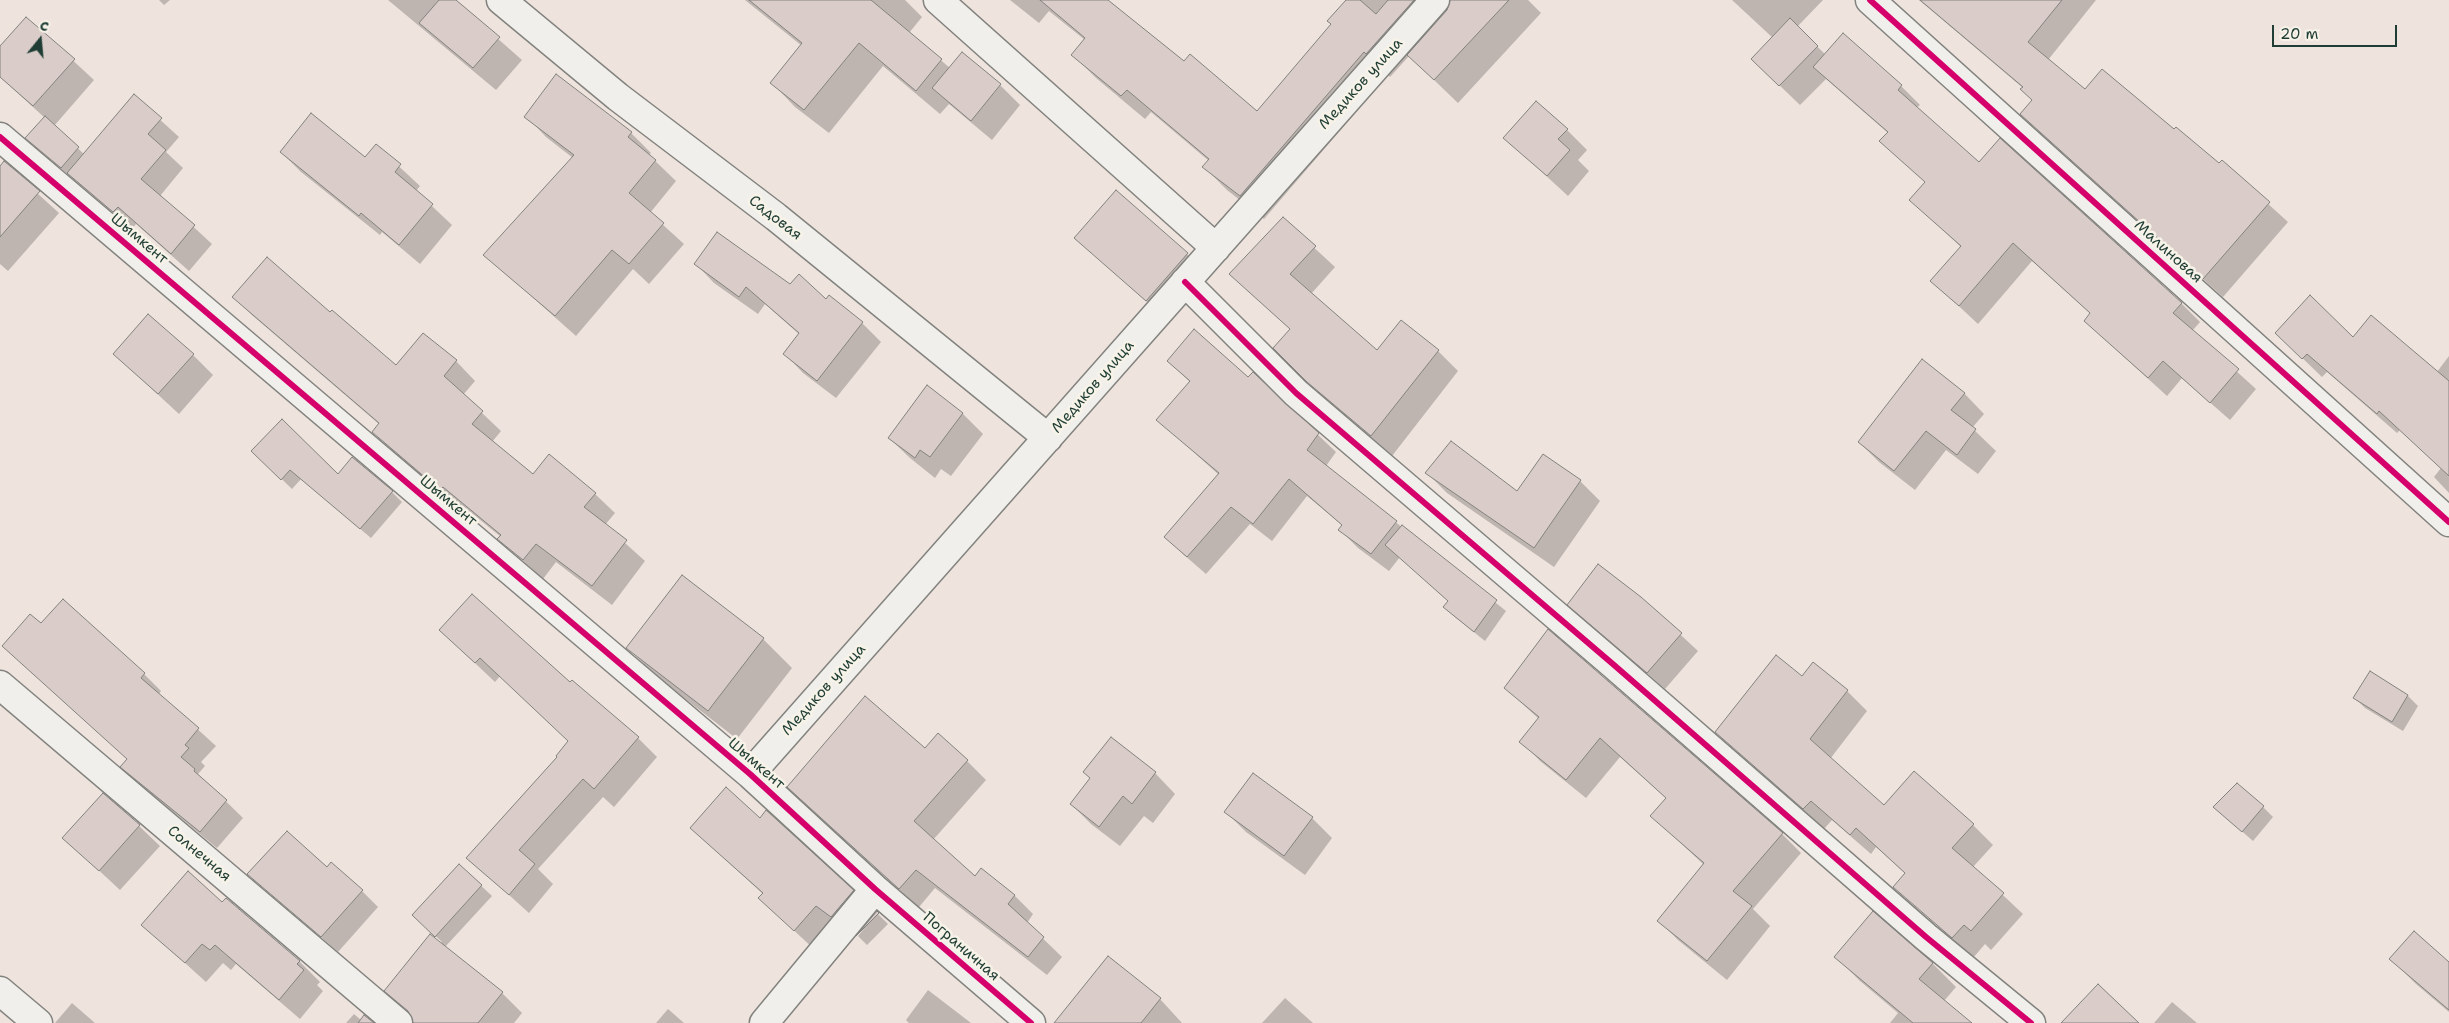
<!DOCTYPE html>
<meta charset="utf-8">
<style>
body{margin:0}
#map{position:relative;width:2449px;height:1023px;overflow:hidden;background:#eee3dd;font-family:"Shantell Sans",sans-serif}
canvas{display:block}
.north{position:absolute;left:15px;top:15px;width:50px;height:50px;-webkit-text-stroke:4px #f7f3e8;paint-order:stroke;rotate:17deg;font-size:14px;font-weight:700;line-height:20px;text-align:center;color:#1f3d34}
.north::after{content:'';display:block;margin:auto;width:18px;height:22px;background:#1f3d34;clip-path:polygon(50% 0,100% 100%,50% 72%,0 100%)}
.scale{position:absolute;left:2272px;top:25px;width:125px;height:22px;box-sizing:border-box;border:2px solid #1f3d34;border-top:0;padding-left:6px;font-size:15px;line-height:18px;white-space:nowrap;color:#1f3d34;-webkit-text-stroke:4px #f7f3e8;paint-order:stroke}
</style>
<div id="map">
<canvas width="2449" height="1023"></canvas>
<div class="north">С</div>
<div class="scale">20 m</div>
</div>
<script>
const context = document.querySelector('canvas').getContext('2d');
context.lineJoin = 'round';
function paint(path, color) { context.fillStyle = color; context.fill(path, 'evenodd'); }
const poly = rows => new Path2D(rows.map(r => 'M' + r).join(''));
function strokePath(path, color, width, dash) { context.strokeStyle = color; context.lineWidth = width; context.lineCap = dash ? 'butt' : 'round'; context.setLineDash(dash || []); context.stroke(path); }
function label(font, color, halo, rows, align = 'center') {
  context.font = font + ' "Shantell Sans",sans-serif'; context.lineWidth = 5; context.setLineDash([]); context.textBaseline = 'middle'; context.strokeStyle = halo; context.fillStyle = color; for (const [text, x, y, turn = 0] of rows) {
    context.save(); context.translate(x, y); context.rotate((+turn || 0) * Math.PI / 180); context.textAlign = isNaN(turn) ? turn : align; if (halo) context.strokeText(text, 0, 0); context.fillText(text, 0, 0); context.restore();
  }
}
paint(poly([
 [159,0,170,0,164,5],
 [388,0,454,0,522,60,496,90],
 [745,0,905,0,922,17,909,33,950,68,1000,85,1020,105,992,140,949,104,940,114,883,66,829,133,795,107,772,83,802,46],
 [1010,0,1096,0,1257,113,1333,25,1347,0,1528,0,1541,13,1458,103,1409,56,1390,77,1388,75,1264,219,1227,190,1204,167,1209,161,1151,112,1145,119,1096,78,1073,55,1085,40,1049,11,1039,23],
 [1732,0,1823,0,1797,27,1826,55,1901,86,1920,105,1916,108,1979,164,2000,140,2182,304,2200,322,2192,331,2256,389,2230,420,2182,378,2167,396,2085,321,2091,314,2032,261,1978,324,1932,281,1961,247,1911,200,1926,183,1881,141,1888,133,1826,79,1800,105,1773,79,1773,38],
 [1919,0,2096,0,2048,60,2085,91,2174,130,2220,165,2222,162,2288,222,2223,297,2041,133,2022,114,2033,101,2023,88],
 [27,18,94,80,54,126,85,155,134,96,179,137,166,152,183,168,160,196,212,244,189,271,136,224,132,229,37,148,45,118,0,77,0,48],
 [526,116,631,133,651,153,649,155,676,181,650,213,684,244,649,284,633,269,576,336,485,255,573,158,546,137],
 [1567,130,1587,150,1578,160,1589,171,1568,196,1505,138],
 [376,145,420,186,416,191,452,225,420,264,382,232,380,235,301,172,281,152,366,159],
 [4,163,59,213,8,271,0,264,0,168],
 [1283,219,1335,267,1311,294,1378,352,1438,351,1458,371,1392,456,1328,402,1275,348,1291,330,1231,274],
 [1076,238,1187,254,1207,275,1167,320],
 [696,264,790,286,826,300,829,297,862,323,881,342,836,398,803,373,785,354,800,335,765,304,758,314,714,283],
 [233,297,330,314,397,367,456,361,475,381,463,395,501,431,492,442,534,476,595,494,615,513,605,525,645,561,612,605,556,562,543,579,499,539,501,537,463,506,460,509,393,452,373,432,380,425,253,316],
 [2353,338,2437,372,2449,356,2449,493,2434,477,2441,468,2400,430,2397,433,2327,372,2322,377,2296,352],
 [114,354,193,355,213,375,179,414],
 [1168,361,1248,379,1253,373,1336,452,1326,466,1506,611,1485,641,1455,617,1445,607,1449,602,1400,557,1389,571,1358,548,1340,530,1343,526,1307,496,1272,541,1250,524,1206,574,1183,554,1166,536,1219,475,1158,420,1190,382],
 [928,387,963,414,983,434,951,476,941,469,935,478,910,458,889,438],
 [1964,393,1984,414,1972,428,1996,451,1978,474,1946,450,1915,490,1879,462,1859,442],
 [253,451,392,492,402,502,371,538,301,479,292,489],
 [1543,456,1580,481,1600,501,1554,567,1447,493,1427,473,1517,493],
 [682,577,763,639,792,668,737,739,657,677,628,648],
 [1641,598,1698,651,1665,689,1569,604],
 [63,601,144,674,161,691,159,694,216,746,201,762,205,766,198,774,243,818,217,848,139,784,122,767,128,760,41,625],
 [440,630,638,738,657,757,614,807,603,797,538,869,553,884,529,913,468,858,559,757,570,742,500,676,495,682],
 [1549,631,1782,834,1801,853,1753,909,1770,926,1727,980,1678,940,1659,921,1704,865,1652,816,1667,799,1620,757,1586,798,1540,761,1521,741,1539,719,1505,688],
 [2370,673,2408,696,2418,706,2403,731,2365,708,2355,698],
 [1802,678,1847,691,1867,711,1830,759,1884,807,1973,825,1993,845,1973,867,2023,914,1991,950,1985,944,1973,958,1895,887,1906,874,1876,847,1871,854,1832,820,1824,829,1716,732],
 [1111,739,1155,773,1175,794,1153,823,1144,816,1120,846,1091,824,1071,804,1091,778],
 [925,749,967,761,986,780,933,840,976,878,1014,895,1033,914,1027,923,1062,957,1047,975,935,888,919,907,808,806],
 [2214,807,2263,807,2273,817,2253,841],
 [1226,812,1312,818,1332,838,1305,875,1246,832],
 [760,819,853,891,873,912,815,950,759,898,763,894,691,828],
 [139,826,160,846,120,890,64,838],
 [459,865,492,896,445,947,502,993,522,1013,514,1023,420,1023,386,991,442,942,424,925],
 [327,869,362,891,378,907,338,952,249,874],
 [223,903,299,961,320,982,317,985,323,991,300,1019,236,964,231,970,223,963,206,982,143,925],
 [877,913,888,924,867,945,858,936],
 [1836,957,1932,963,1956,987,1944,1001,1970,1023,1890,1023,1898,1013,1860,981],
 [1109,958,1160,999,1182,1023,1080,1023],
 [2391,959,2449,964,2449,1012,2416,984],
 [928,990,971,1023,909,1023,906,1020],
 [1285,998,1313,1023,1262,1023],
 [2172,1002,2197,1023,2154,1023],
 [72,1003,95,1023,55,1023],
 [668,1009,684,1023,656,1023],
 [354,1014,362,1021,372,1023,346,1023]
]), '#0003');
const building = poly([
 [439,0,456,0,500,37,473,68,419,23,439,0],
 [749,0,871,0,942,59,916,91,859,43,804,110,770,83,802,43,749,0],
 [1040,0,1108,0,1184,61,1190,54,1257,111,1331,24,1327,21,1346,0,1360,0,1376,14,1388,0,1414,0,1366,54,1364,52,1240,196,1202,167,1209,159,1127,90,1121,96,1071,55,1085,38,1040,0],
 [1450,0,1509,0,1434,80,1407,55,1447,10,1450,0],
 [1920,0,2062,0,2028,42,2085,89,2102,69,2174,129,2176,127,2219,163,2222,160,2270,202,2203,279,2020,114,2032,100,2020,89,2023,87,1920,0],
 [26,17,75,59,33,106,0,77,0,46,26,17],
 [1790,18,1818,46,1779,86,1751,59,1790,18],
 [1843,33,1902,85,1898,90,1979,162,2000,138,2182,303,2173,313,2239,369,2210,403,2163,361,2148,378,2084,321,2090,313,2013,243,1959,306,1930,281,1961,246,1909,200,1925,182,1879,141,1888,132,1813,67,1843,33],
 [962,52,1001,84,971,121,932,88,962,52],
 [556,74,632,132,628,137,656,160,629,193,664,223,629,264,612,250,555,316,483,255,574,155,524,117,556,74],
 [134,94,162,118,148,134,166,150,141,179,195,225,171,254,118,207,113,212,67,173,134,94],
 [1536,101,1568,129,1558,139,1570,150,1547,176,1503,138,1536,101],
 [311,113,365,157,376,144,401,164,395,172,433,204,399,245,361,213,359,216,280,152,311,113],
 [45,116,79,147,61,168,25,138,45,116],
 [4,161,40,191,0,237,0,166,4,161],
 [1116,190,1188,253,1146,301,1074,238,1116,190],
 [1283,217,1316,246,1290,274,1377,350,1401,320,1439,350,1371,436,1307,382,1273,348,1290,329,1229,274,1283,217],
 [717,232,790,284,799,274,826,299,829,295,863,322,817,381,783,354,799,333,746,287,739,297,694,264,717,232],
 [267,257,330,312,332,310,396,365,423,333,457,360,444,376,483,411,472,424,533,474,549,454,596,493,584,507,627,540,592,586,536,544,523,560,497,539,501,535,443,487,440,490,372,432,379,423,232,297,267,257],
 [2310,295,2353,337,2371,315,2449,381,2449,476,2379,411,2377,414,2307,354,2302,359,2275,333,2310,295],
 [148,314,194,354,158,394,113,354,148,314],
 [1194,329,1248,377,1253,372,1319,433,1307,450,1397,521,1371,554,1338,530,1342,525,1289,479,1253,524,1231,507,1187,557,1164,537,1219,473,1156,420,1190,381,1167,361,1194,329],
 [1922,359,1965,393,1951,410,1976,429,1957,455,1926,431,1894,471,1858,442,1922,359],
 [927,385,963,413,930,457,920,450,915,458,888,438,927,385],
 [282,419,338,474,352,457,393,491,360,529,290,470,281,480,251,451,282,419],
 [1451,441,1517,491,1543,454,1581,480,1534,548,1425,473,1451,441],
 [1402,525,1497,600,1474,632,1443,607,1448,601,1385,545,1402,525],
 [1598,564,1641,597,1682,633,1647,673,1567,605,1598,564],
 [682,575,764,638,708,711,626,648,682,575],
 [472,594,570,682,572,680,639,737,594,789,583,779,519,850,535,864,509,895,466,858,557,757,556,756,568,741,480,658,475,663,439,630,472,594],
 [63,599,145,673,141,678,199,728,185,745,189,748,181,757,195,769,194,771,227,800,200,832,120,767,127,759,2,646,30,614,41,623,63,599],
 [1548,629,1783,833,1733,891,1752,906,1707,961,1657,921,1704,863,1650,816,1666,798,1600,738,1566,780,1519,742,1539,717,1504,688,1548,629],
 [1776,655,1802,676,1813,662,1848,690,1810,739,1884,805,1914,771,1974,824,1952,848,2004,893,1971,931,1964,925,1952,938,1893,887,1905,873,1856,828,1850,835,1811,801,1803,809,1715,732,1776,655],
 [2370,671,2408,695,2392,722,2353,698,2370,671],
 [865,696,925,748,938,733,968,760,914,821,975,876,981,868,1015,895,1008,904,1044,937,1028,957,916,870,899,889,787,787,865,696],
 [1111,737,1156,772,1132,804,1123,796,1099,827,1070,804,1090,778,1083,772,1111,737],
 [1253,773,1313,817,1284,856,1224,812,1253,773],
 [2237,783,2264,806,2242,832,2213,807,2237,783],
 [726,787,760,818,766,810,854,890,831,917,816,906,794,931,758,898,763,893,690,828,726,787],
 [103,793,140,825,99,871,62,838,103,793],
 [287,831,327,867,331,862,363,890,321,937,247,874,287,831],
 [459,864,482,885,435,937,412,915,459,864],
 [188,871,222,902,226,898,300,961,297,964,304,970,279,1000,215,945,210,950,202,944,185,963,141,925,188,871],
 [877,911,879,913,856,936,877,911],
 [1873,911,1933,963,1919,979,1972,1023,1913,1023,1834,957,1873,911],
 [2414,931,2449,962,2449,1010,2389,959,2414,931],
 [430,934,503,992,478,1023,413,1023,408,1011,384,991,430,934],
 [1108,956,1161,998,1141,1023,1054,1023,1108,956],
 [2098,984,2139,1023,2061,1023,2098,984],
 [364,1015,374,1023,358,1023,364,1015]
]);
paint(building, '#daccc8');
strokePath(building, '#82827e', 1);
const street = poly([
 [501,0,618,97,776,217,1048,438],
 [938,0,1216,248],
 [1870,0,2449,522],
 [0,137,750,774,875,889,1031,1023],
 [1185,282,1296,393,1614,665,1926,937,2031,1023],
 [0,685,398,1023],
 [750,774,1435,0],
 [0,991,38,1023],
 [764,1023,875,889]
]);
strokePath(street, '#82827e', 31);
strokePath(street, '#f1efeb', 28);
strokePath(poly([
 [1870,0,2449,522],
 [0,137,750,774,875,889,1031,1023],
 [1185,282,1296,393,1614,665,1926,937,2031,1023]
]), '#d6006c', 6);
label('15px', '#1f3d34', '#f7f3e8', [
 ["Медиков улица",1361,84,-48],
 ["Садовая",775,218,38],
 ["Шымкент",139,239,40],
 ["Малиновая",2168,252,42],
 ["Медиков улица",1093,387,-49],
 ["Шымкент",448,501,40],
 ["Медиков улица",824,690,-48],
 ["Шымкент",756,764,41],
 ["Солнечная",199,854,40],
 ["Пограничная",961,947,41]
]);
</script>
